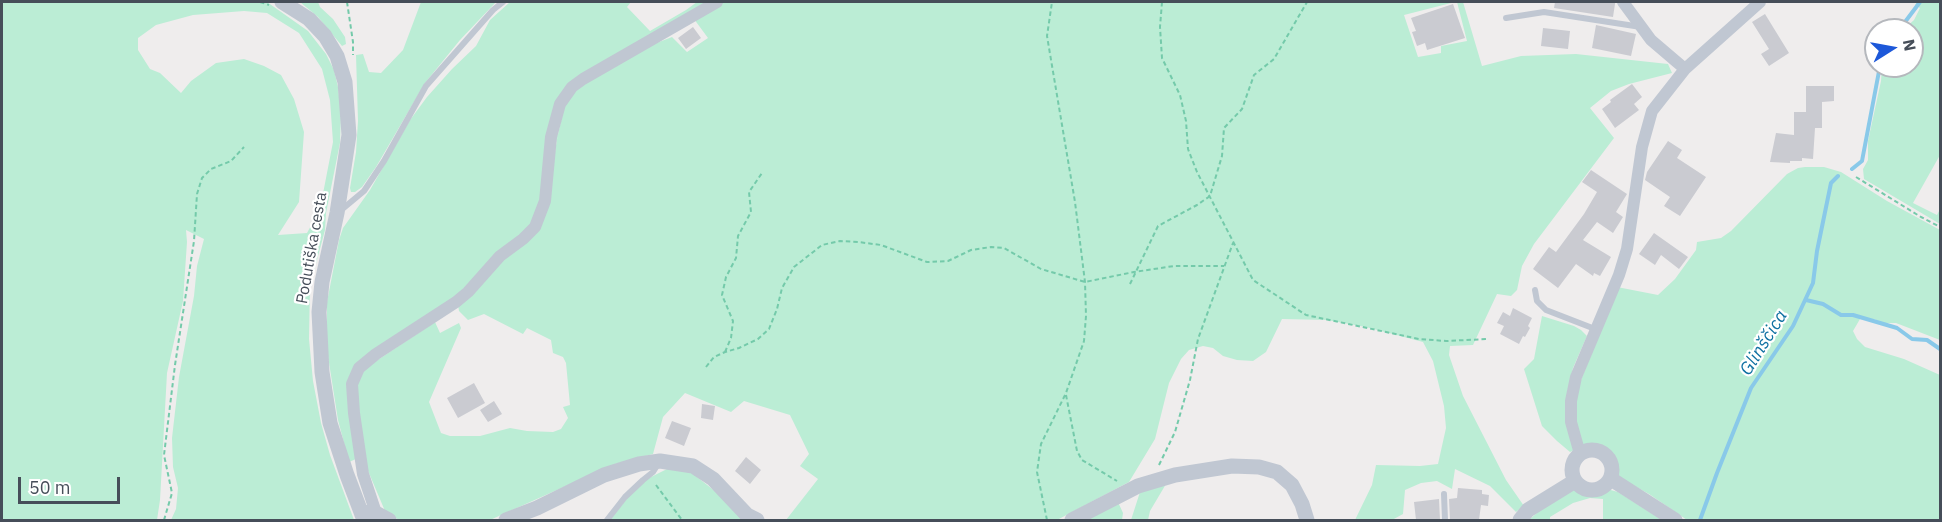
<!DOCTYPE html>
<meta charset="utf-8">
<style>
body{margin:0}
#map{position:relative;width:1942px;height:522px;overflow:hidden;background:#efeded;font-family:"IBM Plex Sans",sans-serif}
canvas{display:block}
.frame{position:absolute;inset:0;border:3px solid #464e59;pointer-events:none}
.north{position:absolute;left:1864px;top:18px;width:60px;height:60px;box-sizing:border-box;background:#fff;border:2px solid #b5b8bd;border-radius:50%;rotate:79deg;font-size:16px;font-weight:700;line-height:24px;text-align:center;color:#464e59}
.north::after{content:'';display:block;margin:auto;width:21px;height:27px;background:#1d58d9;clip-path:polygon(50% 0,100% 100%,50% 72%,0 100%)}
.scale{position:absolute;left:18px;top:477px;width:102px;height:27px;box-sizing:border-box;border:3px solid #464e59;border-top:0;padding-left:8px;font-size:18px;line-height:21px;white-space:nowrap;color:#464e59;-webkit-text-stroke:4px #fff;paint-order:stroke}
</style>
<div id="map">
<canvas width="1942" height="522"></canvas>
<div class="frame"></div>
<div class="north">N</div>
<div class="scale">50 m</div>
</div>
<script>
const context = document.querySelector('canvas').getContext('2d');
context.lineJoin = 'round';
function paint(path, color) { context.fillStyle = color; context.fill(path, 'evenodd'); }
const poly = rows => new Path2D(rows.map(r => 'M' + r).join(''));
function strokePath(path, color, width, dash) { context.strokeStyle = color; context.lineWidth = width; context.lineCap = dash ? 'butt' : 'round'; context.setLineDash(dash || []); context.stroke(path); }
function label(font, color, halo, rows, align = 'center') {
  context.font = font + ' "IBM Plex Sans",sans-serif'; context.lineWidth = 4.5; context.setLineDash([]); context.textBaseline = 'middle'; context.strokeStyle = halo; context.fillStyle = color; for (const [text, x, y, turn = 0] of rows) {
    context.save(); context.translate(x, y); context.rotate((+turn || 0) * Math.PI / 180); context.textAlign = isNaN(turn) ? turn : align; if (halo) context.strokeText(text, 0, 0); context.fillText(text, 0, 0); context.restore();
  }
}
paint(poly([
 [2,2,267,2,308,31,326,54,334,70,338,87,341,114,340,143,326,213,325,230,310,286,309,339,313,381,321,423,330,455,354,520,171,520,176,509,178,488,173,467,172,438,179,377,194,296,197,266,204,239,186,230,187,242,183,301,167,373,160,500,157,520,2,520],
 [244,11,267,13,299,33,322,69,330,100,333,142,320,209,307,233,278,235,299,202,304,132,294,99,281,75,264,66,244,59,216,63,191,81,181,93,160,73,150,69,138,50,138,38,156,25,193,15],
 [300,2,318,2,320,7,333,19,345,37,346,44,342,46,318,17],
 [421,2,496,2,460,40,425,83,376,167,362,187,355,192,351,192,350,188,356,152,358,121,356,55,363,54,369,72,381,73,403,50],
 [510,2,631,2,627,7,650,31,686,10,697,2,712,2,569,86,543,200,533,223,450,302,356,365,356,459,349,462,338,420,327,350,327,302,339,240,343,228,370,190,410,120,427,97,452,69,476,46,490,20],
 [723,2,1455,2,1404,15,1418,57,1441,53,1441,46,1467,41,1457,2,1463,2,1482,66,1521,56,1576,54,1668,64,1672,73,1629,84,1611,91,1590,108,1614,138,1534,244,1522,266,1517,290,1511,296,1497,294,1473,345,1450,346,1449,355,1463,396,1506,480,1524,506,1516,512,1490,486,1455,469,1452,489,1437,481,1421,483,1405,490,1403,514,1392,520,1355,520,1372,485,1376,465,1420,466,1438,464,1446,428,1444,406,1433,361,1423,342,1366,327,1327,320,1282,319,1266,352,1253,361,1237,360,1223,356,1213,348,1203,346,1189,350,1181,359,1169,383,1155,439,1129,482,1057,520,786,520,818,479,800,466,809,454,790,415,744,401,731,412,685,393,663,417,653,454,615,464,490,520,399,520,385,511,366,466,356,385,364,369,435,322,440,333,459,323,461,328,429,402,441,433,450,436,480,436,510,428,527,431,553,432,561,429,568,418,563,407,570,405,566,363,563,357,553,353,551,340,527,328,523,334,484,314,468,320,459,311,458,305,499,261,527,240,551,177,562,108,574,88,646,47,672,37,687,52,708,38,694,19],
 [1917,2,1940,2,1940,155,1913,203,1937,215,1940,209,1940,224,1864,179,1863,169,1868,160,1868,141,1881,81,1882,67,1912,66,1912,30,1903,30,1914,20,1920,8,1915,5],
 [1805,167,1824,167,1841,172,1887,201,1940,230,1940,340,1896,323,1883,323,1874,319,1860,319,1853,331,1857,339,1865,347,1904,359,1940,375,1940,520,1687,520,1649,494,1616,476,1615,463,1610,452,1596,446,1583,446,1576,429,1576,393,1617,287,1658,295,1675,279,1696,250,1697,242,1721,238,1731,231,1787,174,1798,168],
 [1542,316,1574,326,1581,330,1587,336,1573,368,1567,393,1574,450,1570,452,1557,441,1542,426,1524,369,1534,359],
 [669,468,692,473,716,492,746,520,610,520,628,497,645,480],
 [1166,484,1150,511,1148,520,1131,520,1140,492],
 [1575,488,1583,493,1596,493,1607,489,1618,492,1662,520,1603,520,1603,499,1590,498,1573,503,1550,517,1550,520,1529,520,1547,504],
 [1118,502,1123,513,1122,520,1085,520]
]), '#bbedd5');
strokePath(poly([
 [1899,30,1920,2],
 [1852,169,1862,161,1880,66],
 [1806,300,1823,304,1841,315,1853,315,1897,328,1912,339,1927,340,1940,349],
 [1700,520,1717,473,1751,388,1793,326,1813,283,1817,251,1831,183,1838,176]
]), '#89c9e9', 4);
paint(poly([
 [1555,2,1615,2,1615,4,1613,17,1554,8],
 [1453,4,1465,38,1427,50,1425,43,1417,46,1412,32,1416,31,1411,18],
 [1765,14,1789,53,1769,66,1761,54,1769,49,1752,22],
 [1596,25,1636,34,1631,56,1592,48],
 [693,27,701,38,686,49,678,38],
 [1543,28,1570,31,1568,49,1541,46],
 [1632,84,1642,97,1634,104,1639,110,1615,128,1602,109,1611,102,1610,100],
 [1806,86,1834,86,1834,101,1822,102,1822,128,1815,128,1813,159,1802,158,1802,161,1790,161,1790,163,1770,162,1776,133,1794,135,1794,112,1806,112],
 [1668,141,1682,150,1677,158,1706,177,1680,216,1664,206,1670,197,1645,180,1647,172],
 [1591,170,1627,194,1616,212,1623,217,1613,233,1597,222,1583,240,1611,257,1600,276,1594,273,1593,276,1576,264,1558,288,1533,269,1549,247,1556,252,1584,214,1597,192,1582,182],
 [1654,233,1688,257,1679,269,1661,255,1655,265,1639,254],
 [1513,308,1532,318,1528,326,1530,328,1525,337,1523,336,1519,344,1500,334,1504,326,1497,323,1503,312,1510,316],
 [474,383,485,403,458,418,447,398],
 [494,401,502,414,488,422,480,410],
 [702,404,715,406,713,420,701,418],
 [672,421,691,428,684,446,665,438],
 [746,457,761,470,750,484,735,471],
 [1458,488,1482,490,1482,494,1489,495,1488,506,1481,505,1479,520,1450,520,1449,499,1457,498],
 [1439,499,1440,520,1416,520,1414,502]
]), '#cacbd1');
strokePath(poly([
 [260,2,269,5],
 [347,2,353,42,353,55],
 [1162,2,1160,27,1162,58,1180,95,1186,121,1188,149,1197,172,1253,280,1306,315,1419,339,1446,341,1487,339],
 [1856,177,1921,217,1940,227],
 [1130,284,1158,226,1197,205,1210,196,1222,156,1224,128,1242,109,1254,75,1274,59,1307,2],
 [725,352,731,338,733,321,722,295,726,277,736,258,738,236,751,212,749,192,762,173],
 [706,367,714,357,725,352,739,348,758,339,769,329,777,309,782,288,794,267,822,245,840,241,858,242,881,245,927,262,948,261,971,250,991,247,1004,248,1041,269,1085,282,1134,272,1174,266,1224,266],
 [1066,395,1077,451,1082,460,1117,481],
 [1159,465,1175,432,1190,380,1198,339,1233,243],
 [656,485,682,520],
 [164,520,172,493,164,455,175,365,194,241,197,194,202,178,211,169,231,161,244,147],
 [1047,520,1037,472,1041,444,1066,393,1084,341,1086,316,1085,282,1075,202,1047,36,1052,2]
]), '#74caaa', 2, [4.5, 3]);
strokePath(poly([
 [1506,18,1544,12,1641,27],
 [340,211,364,191,384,161,426,86,493,10,503,2],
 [1535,290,1537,301,1546,310,1595,329],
 [1444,494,1445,520],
 [607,520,625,497,643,480,653,472,658,464]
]), '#c0c7d2', 6);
strokePath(poly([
 [1623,2,1651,40,1685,69],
 [1580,454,1571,422,1571,401,1576,377,1619,275,1627,249,1642,147,1652,111,1685,69,1760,2],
 [376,513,363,474,354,413,352,384,359,368,376,354,456,302,468,292,500,256,523,239,535,227,545,201,551,137,560,104,572,87,583,79,717,2]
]), '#c0c7d2', 12);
strokePath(poly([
 [282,2,309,19,325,36,337,56,345,82,349,135,337,213,322,282,319,312,322,372,330,423,347,475,364,520],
 '1572 470a20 20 0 1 1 40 0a20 20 0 1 1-40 0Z',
 [1611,479,1675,520],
 [361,512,376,513,389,520],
 [506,520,537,508,604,475,639,464,660,461,693,466,713,479,747,515,757,520],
 [1072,520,1138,486,1175,475,1232,466,1259,467,1277,472,1292,485,1302,504,1307,520],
 [1520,520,1528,510,1575,481]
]), '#c0c7d2', 15);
label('16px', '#464e59', '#fff', [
 ["Podutiška cesta",312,248,-80]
]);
label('italic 18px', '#1071a2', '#fff', [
 ["Glinščica",1764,343,-58]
]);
</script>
